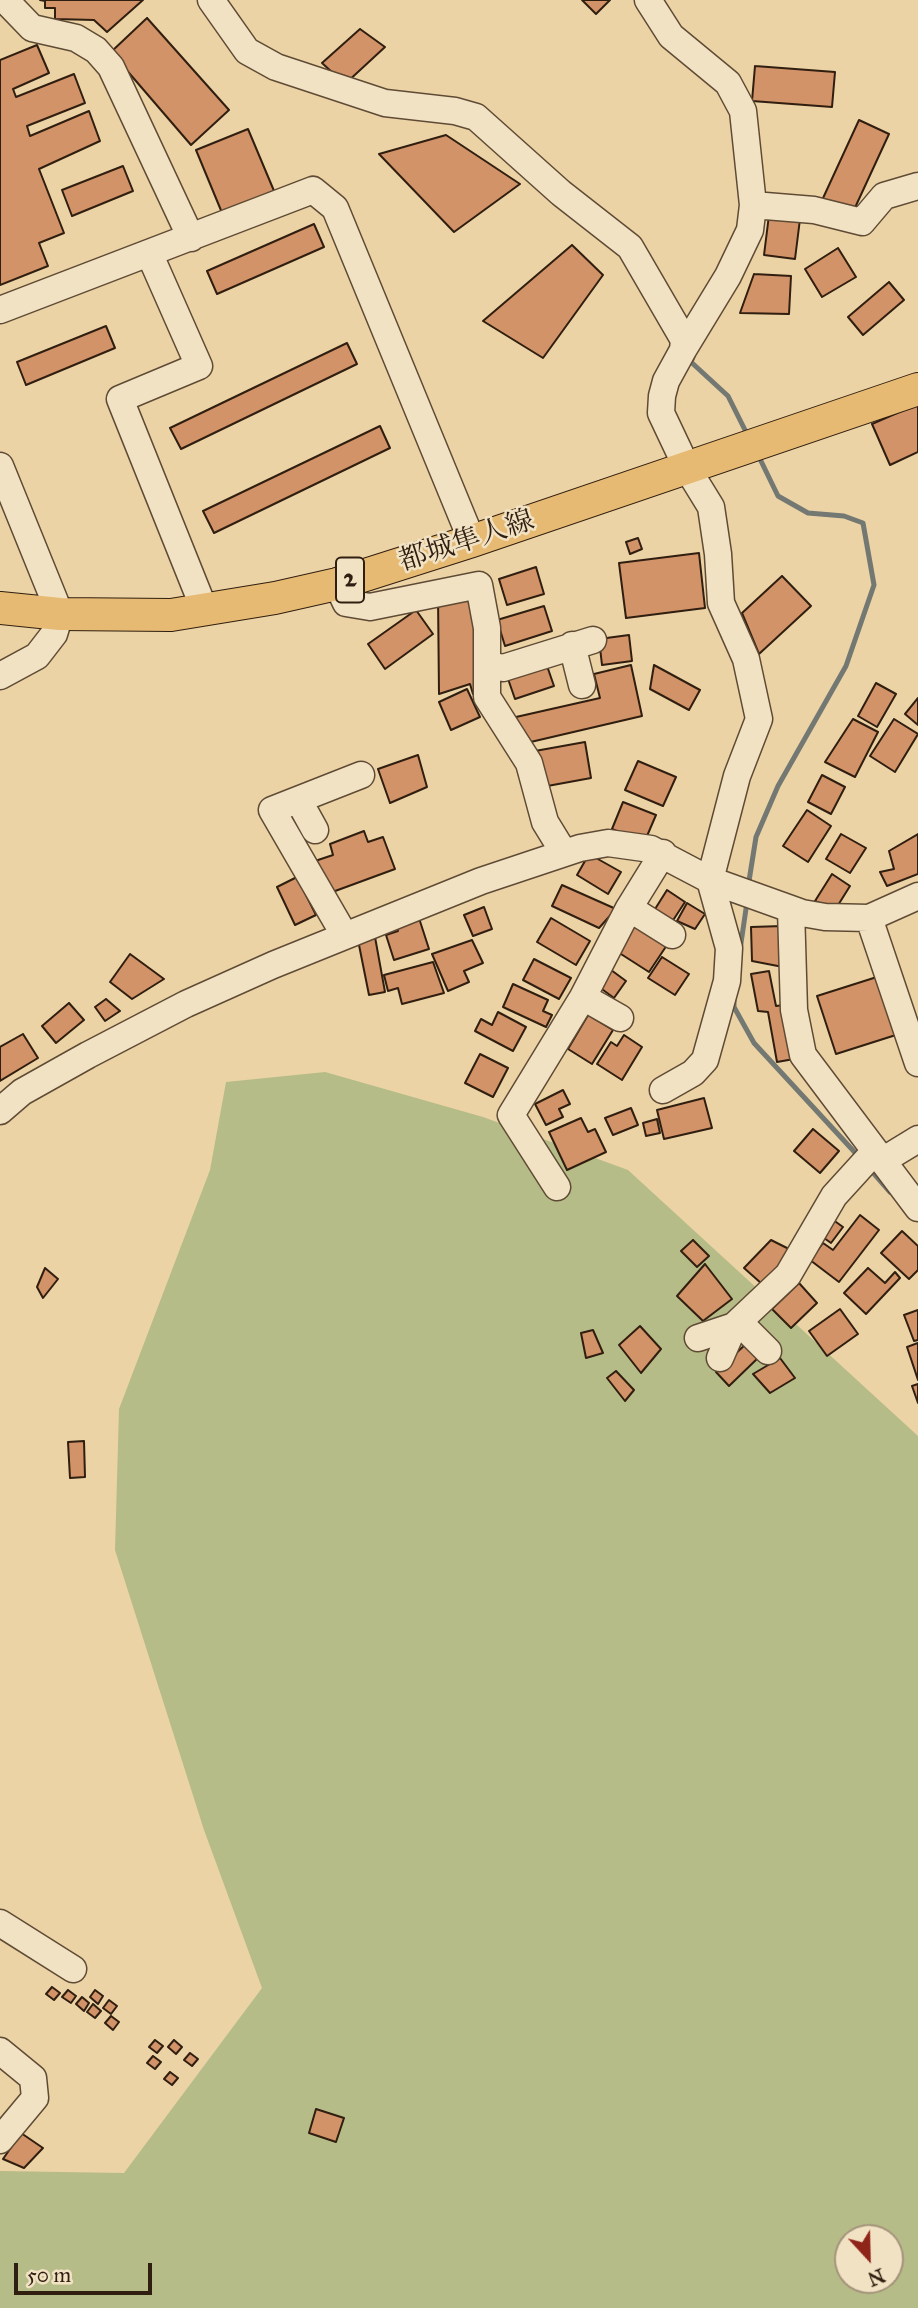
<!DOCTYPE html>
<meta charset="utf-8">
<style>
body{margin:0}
#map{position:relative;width:918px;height:2308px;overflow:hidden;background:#ebd3a5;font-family:"IM FELL Great Primer",serif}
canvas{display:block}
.north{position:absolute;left:834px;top:2224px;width:70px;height:70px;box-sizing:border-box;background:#f2e2c4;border:2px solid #a4947c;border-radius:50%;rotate:158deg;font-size:19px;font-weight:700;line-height:28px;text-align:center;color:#301e10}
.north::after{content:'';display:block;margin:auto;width:24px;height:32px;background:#8f2418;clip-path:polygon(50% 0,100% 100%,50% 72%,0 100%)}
.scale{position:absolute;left:14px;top:2263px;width:138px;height:32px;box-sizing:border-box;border:4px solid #301e10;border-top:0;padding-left:9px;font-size:21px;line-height:24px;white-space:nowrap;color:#301e10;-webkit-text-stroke:5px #f2e2c4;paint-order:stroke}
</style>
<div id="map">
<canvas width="918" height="2308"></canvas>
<div class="north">N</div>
<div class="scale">50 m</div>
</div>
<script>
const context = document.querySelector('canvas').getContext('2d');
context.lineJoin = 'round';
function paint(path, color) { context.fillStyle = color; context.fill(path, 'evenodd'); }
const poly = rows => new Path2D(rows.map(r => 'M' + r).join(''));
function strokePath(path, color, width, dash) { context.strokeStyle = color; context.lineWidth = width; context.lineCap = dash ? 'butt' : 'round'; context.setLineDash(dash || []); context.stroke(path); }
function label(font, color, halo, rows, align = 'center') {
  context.font = font + ' "IM FELL Great Primer","Noto Serif JP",serif'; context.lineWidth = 5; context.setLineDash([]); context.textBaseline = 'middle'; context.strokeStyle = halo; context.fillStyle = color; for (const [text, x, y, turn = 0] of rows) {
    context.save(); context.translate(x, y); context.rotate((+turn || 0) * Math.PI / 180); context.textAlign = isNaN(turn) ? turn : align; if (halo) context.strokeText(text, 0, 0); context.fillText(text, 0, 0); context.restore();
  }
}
paint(poly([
 [325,1072,483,1117,628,1170,918,1436,918,2308,0,2308,0,2171,124,2173,262,1988,204,1830,115,1550,119,1409,210,1170,226,1082],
 [848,2238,890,2238,890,2280,848,2280]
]), '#b6bc87');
strokePath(poly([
 [693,357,691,362,728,396,745,430],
 [749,881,756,837,778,786,846,666,874,585,863,523,844,516,808,513,778,496,760,459],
 [740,950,747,902],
 [734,1001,734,1007,754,1043,860,1158],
 [869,1168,890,1192]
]), '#737872', 5);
const building = poly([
 [40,0,143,0,107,32,94,20,55,19,55,8,45,8,45,1,40,0],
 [582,0,610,0,596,14,582,0],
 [147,18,229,110,191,145,111,52,147,18],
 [360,29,385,47,345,84,322,63,360,29],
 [37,45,49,73,13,89,16,97,74,74,85,103,27,126,30,136,89,111,100,141,39,169,64,233,39,243,48,266,0,285,0,60,37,45],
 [755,66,835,72,832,107,752,101,755,66],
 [859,120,889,134,853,212,818,209,859,120],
 [248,129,277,198,225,220,196,150,248,129],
 [446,135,520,184,454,232,379,154,446,135],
 [123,166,133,191,72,216,62,190,123,166],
 [769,215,800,219,795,259,764,255,769,215],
 [314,224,324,247,217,294,207,271,314,224],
 [572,245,603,275,543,358,483,321,572,245],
 [838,248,856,277,822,297,805,269,838,248],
 [754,274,791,276,789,314,740,313,754,274],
 [889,282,904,300,863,335,848,317,889,282],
 [106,326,115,348,26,385,17,362,106,326],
 [347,343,357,364,181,449,170,428,347,343],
 [918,404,918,452,890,465,872,424,918,404],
 [380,426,390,448,214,533,203,511,380,426],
 [638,538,642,549,630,554,626,542,638,538],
 [699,553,705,608,626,618,619,563,699,553],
 [536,567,544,594,507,605,499,579,536,567],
 [782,576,811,606,759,654,742,613,782,576],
 [479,595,480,692,473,694,470,684,439,694,438,596,479,595],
 [544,606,552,631,505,646,497,620,544,606],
 [416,610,433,634,385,669,368,644,416,610],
 [629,635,632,661,602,665,599,639,629,635],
 [546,663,554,686,515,699,507,676,546,663],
 [631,665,642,716,522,744,516,717,600,698,594,674,631,665],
 [654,665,700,690,689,710,650,689,654,665],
 [876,683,896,694,877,727,858,716,876,683],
 [467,689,480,717,451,730,439,702,467,689],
 [918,698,918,725,905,714,918,698],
 [853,719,878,732,855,777,825,762,853,719],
 [894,719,918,734,895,772,870,756,894,719],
 [585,742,591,778,542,787,535,751,585,742],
 [418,755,427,787,390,803,378,769,418,755],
 [638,761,676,777,663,806,625,790,638,761],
 [822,775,845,787,831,814,808,802,822,775],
 [623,802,656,815,644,843,612,829,623,802],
 [807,810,831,826,808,862,783,846,807,810],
 [364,831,368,842,383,837,395,869,327,894,315,861,333,855,330,844,364,831],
 [841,834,866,848,850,873,826,859,841,834],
 [918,834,918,874,887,886,880,872,894,869,889,851,918,834],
 [589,854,621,872,608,894,577,875,589,854],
 [832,874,850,886,835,910,815,901,832,874],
 [297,877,316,915,295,925,277,887,297,877],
 [562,885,616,909,599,928,552,906,562,885],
 [667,890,685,902,668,928,650,917,667,890],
 [687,903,705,914,695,929,677,921,687,903],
 [484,907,492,929,473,936,464,915,484,907],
 [418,915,429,949,394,960,386,935,398,931,396,922,418,915],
 [630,917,669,942,649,972,610,947,630,917],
 [551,918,590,941,576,965,537,942,551,918],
 [783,926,783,967,752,961,751,927,783,926],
 [375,937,385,992,369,995,358,940,375,937],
 [472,940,483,963,464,971,469,982,448,991,432,954,472,940],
 [130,954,164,979,132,999,110,982,130,954],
 [662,957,689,974,675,995,648,978,662,957],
 [534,959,571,978,559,999,523,980,534,959],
 [433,962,444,993,402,1004,398,988,388,991,384,975,433,962],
 [607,967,626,981,614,998,595,984,607,967],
 [769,971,776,1006,784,1005,794,1059,777,1062,768,1012,758,1011,751,974,769,971],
 [880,976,899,1034,836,1054,817,996,880,976],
 [513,984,548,1000,543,1011,552,1015,546,1027,503,1007,513,984],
 [106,999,120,1011,105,1021,95,1007,106,999],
 [69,1003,84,1020,56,1043,42,1026,69,1003],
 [498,1012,526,1027,513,1051,475,1031,481,1019,492,1025,498,1012],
 [588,1015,613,1030,592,1064,568,1049,588,1015],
 [23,1034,38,1058,0,1081,0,1047,23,1034],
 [624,1035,642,1047,622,1080,597,1064,611,1042,617,1046,624,1035],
 [480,1054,508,1068,493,1097,465,1083,480,1054],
 [563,1090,570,1104,559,1109,563,1117,546,1125,535,1104,563,1090],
 [704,1098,712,1128,664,1139,657,1110,704,1098],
 [631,1108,638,1125,613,1135,605,1118,631,1108],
 [581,1118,588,1132,595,1129,606,1152,567,1170,549,1132,581,1118],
 [657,1119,660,1133,646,1136,643,1123,657,1119],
 [813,1129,839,1151,820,1173,794,1151,813,1129],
 [860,1215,879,1230,839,1282,810,1260,823,1243,833,1250,860,1215],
 [829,1217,843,1227,831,1243,817,1233,829,1217],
 [902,1231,918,1246,918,1270,909,1279,881,1253,902,1231],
 [693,1240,709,1256,697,1267,681,1251,693,1240],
 [771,1240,793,1251,762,1284,744,1268,771,1240],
 [705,1264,732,1299,703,1321,677,1296,705,1264],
 [45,1268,58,1279,43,1298,37,1287,45,1268],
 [868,1268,885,1283,895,1272,900,1278,866,1314,844,1293,868,1268],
 [799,1283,817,1303,791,1328,772,1309,799,1283],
 [840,1309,858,1334,827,1356,809,1331,840,1309],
 [918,1310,918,1340,914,1341,904,1315,918,1310],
 [640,1326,661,1349,641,1373,619,1345,640,1326],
 [593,1330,603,1353,586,1358,581,1333,593,1330],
 [747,1343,760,1356,729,1386,716,1372,747,1343],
 [918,1343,918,1380,907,1347,918,1343],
 [780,1358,795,1378,770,1393,753,1374,780,1358],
 [616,1371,634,1390,625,1401,607,1378,616,1371],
 [918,1384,918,1403,912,1386,918,1384],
 [84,1441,85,1477,70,1478,68,1442,84,1441],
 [52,1987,60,1993,54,2000,46,1994,52,1987],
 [68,1990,76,1996,71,2003,62,1997,68,1990],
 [95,1990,103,1996,98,2004,90,1997,95,1990],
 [82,1997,89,2003,84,2011,76,2004,82,1997],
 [109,2000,117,2006,111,2014,103,2008,109,2000],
 [93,2004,101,2011,95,2018,87,2012,93,2004],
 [111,2016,119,2022,113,2030,105,2023,111,2016],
 [155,2040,163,2046,157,2053,149,2047,155,2040],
 [174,2040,182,2047,176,2054,168,2047,174,2040],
 [190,2053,198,2059,192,2066,184,2060,190,2053],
 [153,2056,161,2062,155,2069,147,2063,153,2056],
 [170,2072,178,2078,172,2085,164,2079,170,2072],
 [316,2109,344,2118,336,2142,309,2133,316,2109],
 [21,2133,43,2148,24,2168,3,2159,21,2133]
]);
paint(building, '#d19367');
strokePath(building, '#301e10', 2);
const minor = poly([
 [5,0,32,28,76,38,96,50,111,67,191,238],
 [211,0,247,51,276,67,385,103,455,111,476,117,561,193,630,247,684,340,683,350],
 [648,0,671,36,728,83,743,111,753,205,750,230,728,276,683,350,666,381,662,396,661,413,687,468,711,507,718,554,721,603,746,659,759,719,737,776,710,880,729,948,727,981,705,1060,693,1073,663,1090],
 [753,205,814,210,862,222,884,196,918,186],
 [150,255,199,366,120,399,205,611],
 [0,310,313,190,335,208,472,541],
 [0,466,60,614,54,634,37,656,0,676],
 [337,584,346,603,370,607,479,585,487,628,487,697,529,763,545,822,564,853],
 [572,645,582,685],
 [487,664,503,668,593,640],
 [299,801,315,830],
 [629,908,672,935],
 [791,909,794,1010,803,1055,918,1208],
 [869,918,918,1063],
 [345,936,272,810,361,775],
 [583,997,620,1018],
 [0,1111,22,1092,88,1055,186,1004,273,965,481,881,580,848,608,843,651,849,710,880,802,913,825,917,869,918,918,896],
 [882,1161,918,1139],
 [557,1187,511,1115,583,997,629,908,663,853],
 [739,1322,768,1351],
 [698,1338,734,1326,788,1275,834,1196,875,1151],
 [720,1358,734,1326],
 [0,1923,73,1969],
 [0,2051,33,2078,35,2098,0,2140]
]);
const major = poly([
 [0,608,60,614,171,615,275,598,337,584,472,541,918,389]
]);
strokePath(minor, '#5f4b35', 29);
strokePath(major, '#301e10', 34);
strokePath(minor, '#f2e2c4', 26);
strokePath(major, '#e6ba72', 32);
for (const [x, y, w] of [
 [350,580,28]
]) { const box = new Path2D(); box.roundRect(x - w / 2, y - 22.5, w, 45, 5); context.fillStyle = '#f2e2c4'; context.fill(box); strokePath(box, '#301e10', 2); }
label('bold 26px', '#301e10', null, [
 ["2",350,580]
]);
label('28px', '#301e10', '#f2e2c4', [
 ["都城隼人線",467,542,-18]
]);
</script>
